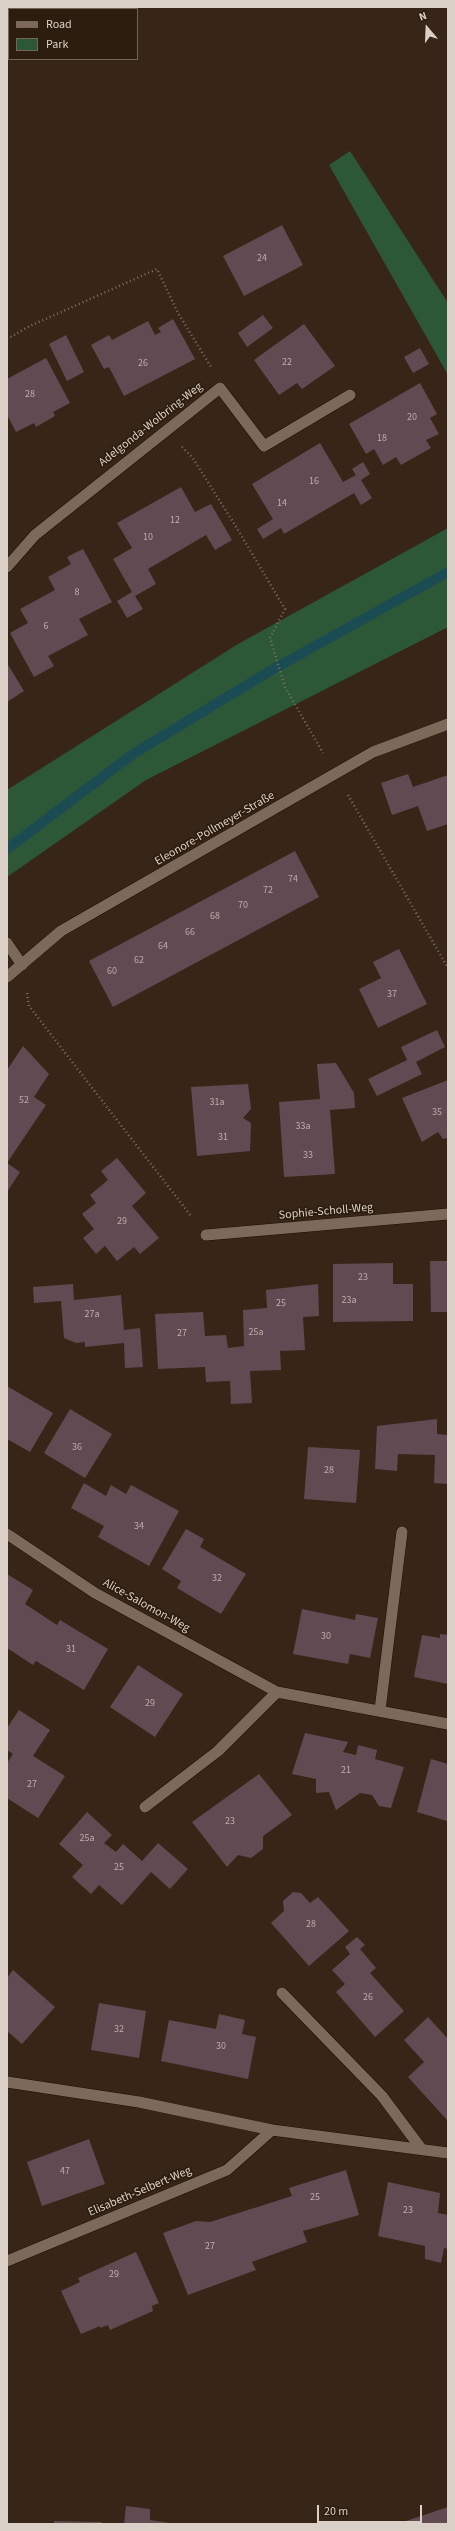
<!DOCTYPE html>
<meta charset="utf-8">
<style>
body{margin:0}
#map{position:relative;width:455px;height:2531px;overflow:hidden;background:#372618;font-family:"Source Sans 3",sans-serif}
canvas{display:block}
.frame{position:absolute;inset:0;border:8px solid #dad0c7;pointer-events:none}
.legend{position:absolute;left:8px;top:8px;width:130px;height:52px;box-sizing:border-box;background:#2c1d0f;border:1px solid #726559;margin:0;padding:5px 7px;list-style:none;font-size:12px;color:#dad0c7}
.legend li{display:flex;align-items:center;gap:8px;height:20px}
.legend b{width:20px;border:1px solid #726559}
.north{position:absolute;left:407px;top:8px;width:40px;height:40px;-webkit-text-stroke:3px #2c1d0f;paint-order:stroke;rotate:341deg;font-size:11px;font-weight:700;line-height:16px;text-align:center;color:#dad0c7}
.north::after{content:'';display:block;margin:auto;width:14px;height:18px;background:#dad0c7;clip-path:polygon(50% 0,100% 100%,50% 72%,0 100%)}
.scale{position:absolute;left:317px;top:2505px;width:105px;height:18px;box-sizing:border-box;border:2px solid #dad0c7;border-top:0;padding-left:5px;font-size:12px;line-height:14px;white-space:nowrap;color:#dad0c7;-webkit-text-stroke:3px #2c1d0f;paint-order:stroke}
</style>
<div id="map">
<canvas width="455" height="2531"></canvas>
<div class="frame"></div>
<ul class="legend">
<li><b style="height:5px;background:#7c6959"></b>Road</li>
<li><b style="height:11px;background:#2c5837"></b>Park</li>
</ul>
<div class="north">N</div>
<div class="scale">20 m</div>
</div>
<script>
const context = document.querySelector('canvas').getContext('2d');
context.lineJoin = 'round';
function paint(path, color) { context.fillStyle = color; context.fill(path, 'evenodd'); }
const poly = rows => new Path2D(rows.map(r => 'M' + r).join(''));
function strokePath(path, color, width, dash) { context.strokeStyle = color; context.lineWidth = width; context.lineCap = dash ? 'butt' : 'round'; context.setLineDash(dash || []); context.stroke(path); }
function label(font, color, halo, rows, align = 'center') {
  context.font = font + ' "Source Sans 3",sans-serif'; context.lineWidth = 3.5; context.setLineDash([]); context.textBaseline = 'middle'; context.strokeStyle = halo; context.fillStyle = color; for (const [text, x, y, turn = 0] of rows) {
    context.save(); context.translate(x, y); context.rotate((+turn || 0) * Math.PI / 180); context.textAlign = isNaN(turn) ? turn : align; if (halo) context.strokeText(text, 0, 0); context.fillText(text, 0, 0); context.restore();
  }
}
paint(poly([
 [350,151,448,303,448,375,329,165],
 [448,528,448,627,146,780,7,877,7,790,238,644]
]), '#2c5837');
strokePath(poly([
 [7,849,133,754,270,671,448,572]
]), '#1b4c54', 10);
paint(poly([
 [282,225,303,265,244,296,223,256],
 [263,315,273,328,247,347,238,333],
 [173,319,195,359,124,396,109,367,104,369,91,345,109,335,112,340,148,321,155,335,161,332,158,328],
 [304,324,335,366,302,389,297,383,279,395,254,360],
 [66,335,84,372,67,381,49,344],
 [420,348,429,364,413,373,404,357],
 [46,358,70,403,53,412,55,416,36,427,34,423,16,432,7,415,7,379],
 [420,383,437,414,430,418,439,434,426,440,431,448,401,465,396,457,383,465,374,449,366,454,349,424],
 [320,443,343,482,356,475,352,469,363,462,370,474,361,480,372,498,361,505,354,493,284,534,281,528,263,539,257,529,273,519,252,484],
 [181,487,195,512,211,504,232,540,215,550,206,535,148,569,156,584,135,596,143,609,127,618,117,601,132,592,113,559,132,548,117,523],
 [83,549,112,602,79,619,88,635,48,656,54,666,34,677,10,633,28,623,20,609,55,590,48,577,71,564,67,557],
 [7,663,24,691,7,702],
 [408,774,413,787,448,775,448,824,427,831,418,806,392,815,381,783],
 [295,851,319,897,113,1007,89,961],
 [399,949,427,1004,378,1028,359,989,381,978,373,962],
 [437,1030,445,1047,416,1062,422,1074,377,1096,368,1079,407,1060,401,1047],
 [23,1046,49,1074,34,1097,46,1105,7,1163,7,1070],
 [336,1063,354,1093,355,1108,330,1110,335,1174,284,1177,279,1102,320,1099,317,1064],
 [448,1080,448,1138,443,1139,438,1132,422,1142,402,1098],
 [248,1084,251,1109,243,1118,251,1123,250,1151,197,1156,191,1087],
 [117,1158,146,1193,132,1206,159,1238,140,1254,134,1247,117,1261,105,1246,96,1254,83,1238,94,1229,82,1214,96,1203,90,1195,108,1180,101,1171],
 [7,1163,20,1172,7,1192],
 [430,1261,448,1261,448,1312,431,1312],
 [393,1263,393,1284,413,1284,413,1321,333,1322,333,1264],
 [73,1284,74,1300,121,1295,124,1330,140,1328,143,1367,125,1368,124,1343,85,1347,85,1342,76,1343,64,1338,61,1301,34,1303,33,1287],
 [318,1284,319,1316,303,1317,305,1350,280,1351,281,1370,250,1371,252,1403,231,1404,230,1381,206,1382,205,1367,158,1369,155,1314,203,1312,205,1336,226,1335,228,1348,244,1346,243,1310,267,1308,266,1290],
 [7,1386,53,1413,30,1452,7,1439],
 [70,1409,112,1434,85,1478,44,1453],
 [437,1419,437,1434,448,1435,448,1484,434,1483,435,1455,398,1454,397,1471,375,1469,377,1426],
 [308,1447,360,1450,356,1503,304,1499],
 [84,1483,106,1496,111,1485,126,1494,131,1485,179,1511,149,1566,98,1537,104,1526,71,1508],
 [186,1529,204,1539,200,1547,246,1574,221,1614,177,1588,181,1581,162,1569],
 [7,1574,33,1590,25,1604,57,1625,60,1620,108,1649,84,1690,36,1661,33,1665,7,1648],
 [302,1609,355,1620,356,1614,378,1618,370,1658,350,1654,348,1664,293,1654],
 [440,1634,448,1635,448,1684,414,1677,422,1635,440,1638],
 [138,1665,183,1694,155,1737,110,1707],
 [19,1710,50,1730,33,1756,65,1776,38,1818,7,1798,7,1763,13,1754,7,1750,7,1728],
 [305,1733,348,1742,343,1752,356,1755,358,1745,377,1750,375,1759,404,1767,391,1808,379,1806,372,1795,360,1793,336,1810,329,1792,316,1793,316,1779,292,1774],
 [431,1759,448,1764,447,1821,417,1812],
 [259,1774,292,1815,263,1836,263,1849,251,1858,238,1855,227,1867,192,1822],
 [87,1812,112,1835,104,1843,116,1852,123,1844,142,1861,158,1843,188,1869,170,1889,151,1872,122,1905,99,1885,91,1894,72,1877,83,1865,59,1844],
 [293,1892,301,1893,310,1903,318,1897,349,1931,309,1966,271,1923,284,1911,283,1901],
 [357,1937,365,1945,360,1949,376,1968,370,1973,404,2011,375,2037,336,1992,345,1984,332,1970,350,1954,345,1947],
 [13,1970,55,2007,22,2044,7,2031,7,1978],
 [99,2003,146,2011,139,2058,91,2050],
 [219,2014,245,2020,242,2034,256,2037,248,2079,161,2061,169,2020,216,2029],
 [428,2017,448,2039,448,2121,408,2077,424,2062,404,2040],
 [89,2139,105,2184,42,2206,27,2162],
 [346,2170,359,2215,303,2231,307,2242,252,2262,256,2270,188,2295,163,2233,196,2221,210,2222,292,2196,289,2188],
 [388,2182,440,2193,438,2213,448,2215,448,2249,444,2248,441,2263,425,2259,425,2246,378,2236],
 [136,2252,159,2303,152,2306,153,2311,110,2330,108,2325,100,2328,100,2326,81,2334,61,2291,80,2282,78,2278],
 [126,2506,150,2509,150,2520,177,2524,124,2524],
 [448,2507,448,2524,397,2524],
 [54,2521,102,2522,102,2524,54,2524]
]), '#614a51');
const minor = poly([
 [7,567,35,535,220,388,264,446,350,395],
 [7,943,22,965],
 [7,977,61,931,373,752,448,724],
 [206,1235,448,1214],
 [7,1534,95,1593,277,1692,448,1724],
 [380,1710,402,1532],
 [145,1807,218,1751,277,1692],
 [282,1993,382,2096,420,2147],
 [7,2082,139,2102,272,2130,448,2153],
 [7,2261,227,2170,272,2130]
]);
strokePath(minor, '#1e0f03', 12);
strokePath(poly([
 [7,339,30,326,157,269,178,313,211,367],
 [182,447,192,457,235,525,285,609,270,638,285,687,323,753],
 [348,795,448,968],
 [27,993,29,1006,191,1216]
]), '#7d6f63', 2.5, [1, 3]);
strokePath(minor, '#7c6959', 11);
label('10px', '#bcaeaa', null, [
 ["24",262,259],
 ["22",287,363],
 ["26",143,364],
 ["28",30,395],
 ["20",412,418],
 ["18",382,439],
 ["16",314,482],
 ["14",282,504],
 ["12",175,521],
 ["10",148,538],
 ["8",77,593],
 ["6",46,627],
 ["74",293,880],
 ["72",268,891],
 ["70",243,906],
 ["68",215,917],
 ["66",190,933],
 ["64",163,947],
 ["62",139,961],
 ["60",112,972],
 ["37",392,995],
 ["52",24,1101],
 ["31a",217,1103],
 ["35",437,1113],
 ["33a",303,1127],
 ["31",223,1138],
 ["33",308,1156],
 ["29",122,1222],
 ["23",363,1278],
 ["23a",349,1301],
 ["25",281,1304],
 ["27a",92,1315],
 ["25a",256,1333],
 ["27",182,1334],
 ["36",77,1448],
 ["28",329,1471],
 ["34",139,1527],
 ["32",217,1579],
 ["30",326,1637],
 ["31",71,1650],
 ["29",150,1704],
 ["21",346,1771],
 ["27",32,1785],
 ["23",230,1822],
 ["25a",87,1839],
 ["25",119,1868],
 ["28",311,1925],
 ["26",368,1998],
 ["32",119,2030],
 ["30",221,2047],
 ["47",65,2172],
 ["25",315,2198],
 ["23",408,2211],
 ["27",210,2247],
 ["29",114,2275]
]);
label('12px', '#dad0c7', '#2c1d0f', [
 ["Adelgonda-Wolbring-Weg",151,425,-38],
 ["Eleonore-Pollmeyer-Straße",215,829,-30],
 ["Sophie-Scholl-Weg",326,1212,-5],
 ["Alice-Salomon-Weg",146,1606,29],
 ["Elisabeth-Selbert-Weg",140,2192,-23]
]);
</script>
